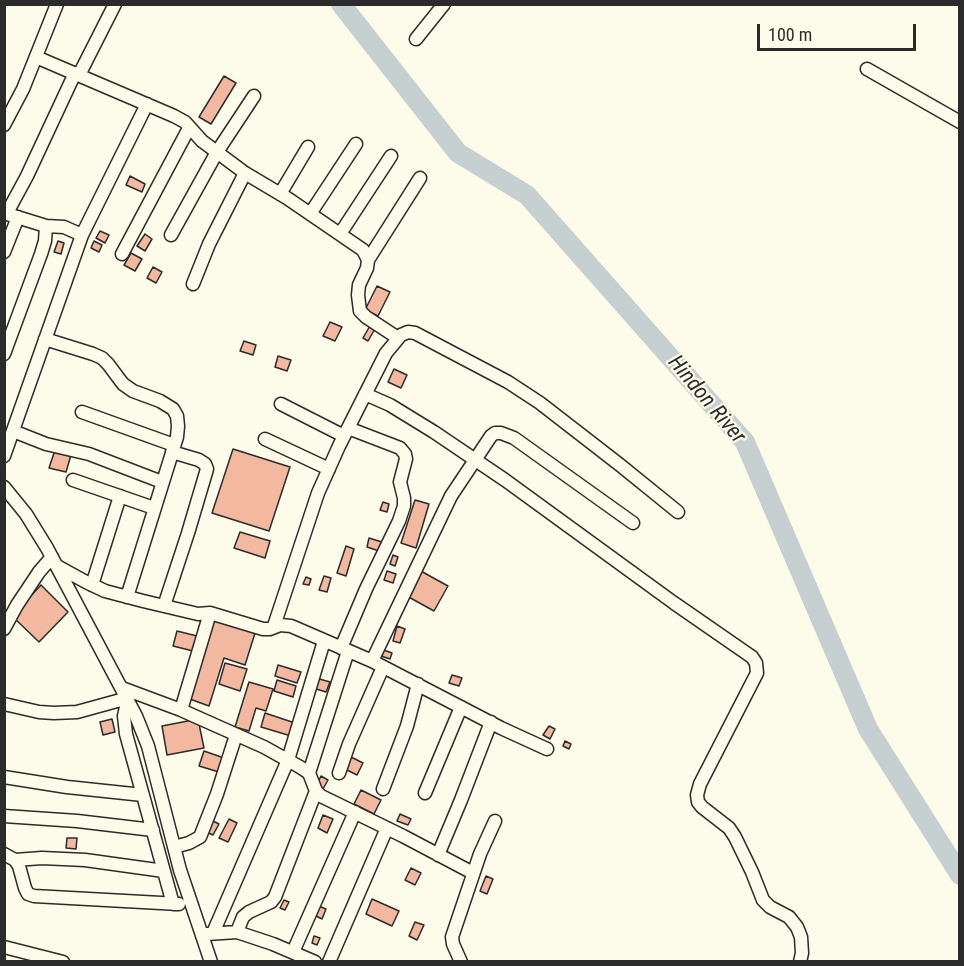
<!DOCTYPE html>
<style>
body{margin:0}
#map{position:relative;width:964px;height:966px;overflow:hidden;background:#fdfbea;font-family:"Roboto Condensed",sans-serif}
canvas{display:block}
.frame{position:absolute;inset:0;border:6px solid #2b2b2b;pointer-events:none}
.scale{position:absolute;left:757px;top:24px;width:159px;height:27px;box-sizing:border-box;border:3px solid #2b2b2b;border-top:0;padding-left:8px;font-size:18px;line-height:21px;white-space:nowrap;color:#2b2b2b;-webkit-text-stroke:4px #fdfbea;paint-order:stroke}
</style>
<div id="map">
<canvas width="964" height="966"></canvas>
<div class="frame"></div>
<div class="scale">100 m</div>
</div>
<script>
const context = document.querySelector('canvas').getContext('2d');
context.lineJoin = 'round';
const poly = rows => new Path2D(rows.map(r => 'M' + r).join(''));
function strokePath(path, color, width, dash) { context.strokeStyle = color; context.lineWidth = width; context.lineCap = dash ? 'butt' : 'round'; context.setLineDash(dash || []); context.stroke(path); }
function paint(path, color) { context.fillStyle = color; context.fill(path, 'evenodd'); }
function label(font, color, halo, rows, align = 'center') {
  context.font = font + ' "Roboto Condensed",sans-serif'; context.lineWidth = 4.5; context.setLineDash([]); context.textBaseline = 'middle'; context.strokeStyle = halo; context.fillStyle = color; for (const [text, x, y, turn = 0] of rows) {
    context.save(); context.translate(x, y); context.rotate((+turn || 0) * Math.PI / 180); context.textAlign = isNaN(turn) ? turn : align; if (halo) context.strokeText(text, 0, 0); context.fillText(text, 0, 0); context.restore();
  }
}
strokePath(poly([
 [341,4,458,153,527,195,745,442,868,729,960,875]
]), '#c7d0d0', 20);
const building = poly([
 [224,76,236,83,211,124,199,117,224,76],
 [130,176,145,184,142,192,126,185,130,176],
 [100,231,109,235,105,243,96,238,100,231],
 [145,234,152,239,145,251,137,246,145,234],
 [58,241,64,243,61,254,54,252,58,241],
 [94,241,102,245,99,252,91,248,94,241],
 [131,253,142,259,135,271,124,265,131,253],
 [153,267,162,272,156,283,147,278,153,267],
 [377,286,390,292,378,316,365,310,377,286],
 [330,322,342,327,335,341,323,336,330,322],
 [371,324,376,327,368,341,363,338,371,324],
 [244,341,256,345,253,355,240,351,244,341],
 [278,356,291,360,287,371,275,367,278,356],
 [394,369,407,375,401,388,388,382,394,369],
 [233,449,290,467,269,531,212,513,233,449],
 [55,450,71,455,66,472,49,468,55,450],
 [415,500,429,504,416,548,401,543,415,500],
 [383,502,389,504,387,512,380,510,383,502],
 [240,532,270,541,265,558,234,548,240,532],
 [369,538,382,542,379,551,367,547,369,538],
 [346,546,354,549,346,576,337,573,346,546],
 [393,555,398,557,395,566,390,564,393,555],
 [419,570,448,586,434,611,405,595,419,570],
 [387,571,396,574,393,583,384,580,387,571],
 [324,576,331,578,327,592,319,590,324,576],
 [306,577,311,579,309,585,303,584,306,577],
 [41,585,68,612,39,642,12,616,41,585],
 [213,616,256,630,245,665,224,658,209,706,187,698,213,616],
 [397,626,405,629,400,643,393,641,397,626],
 [177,631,201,637,197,652,173,646,177,631],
 [381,649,392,653,390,659,378,655,381,649],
 [225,663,247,669,240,691,219,684,225,663],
 [278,665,301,672,297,683,275,676,278,665],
 [452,675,462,678,459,686,449,683,452,675],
 [316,678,330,682,326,692,313,688,316,678],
 [277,680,296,686,293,697,274,691,277,680],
 [249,682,273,689,266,711,256,708,249,731,235,727,249,682],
 [265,713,295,723,291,736,261,727,265,713],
 [112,719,115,732,103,735,100,722,112,719],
 [198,719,204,748,167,755,162,726,198,719],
 [549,726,555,729,550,739,543,735,549,726],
 [565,741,571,744,569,749,563,746,565,741],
 [204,751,224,758,219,772,199,766,204,751],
 [349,756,363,763,357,775,343,768,349,756],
 [321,776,328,780,323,789,316,786,321,776],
 [361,790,381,800,374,814,354,804,361,790],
 [400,814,411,819,408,825,397,821,400,814],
 [323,815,333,819,327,833,318,828,323,815],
 [209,819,219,824,213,835,204,831,209,819],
 [229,819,237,823,228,842,219,838,229,819],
 [67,838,77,838,76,849,66,848,67,838],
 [411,868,421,873,415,885,405,880,411,868],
 [486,876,493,879,487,894,480,891,486,876],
 [372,899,399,911,392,926,366,914,372,899],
 [284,900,289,902,285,910,280,908,284,900],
 [316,905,326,909,322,919,312,914,316,905],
 [415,922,424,925,417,940,409,936,415,922],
 [314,936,320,938,317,945,312,943,314,936]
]);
paint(building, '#f2b8a0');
strokePath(building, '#2b2b2b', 1.5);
const minor = poly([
 [416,39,444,4],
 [36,57,174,116,185,122,202,141,245,173,287,198,363,250,368,260,367,268,359,285,358,295,360,311,366,317,398,338],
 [867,69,960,122],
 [79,75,115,4],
 [4,125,23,89,57,4],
 [280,194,308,147],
 [4,213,46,226,64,227,82,235],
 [7,213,27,176,75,73],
 [310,214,356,144],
 [340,234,391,156],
 [171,235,217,152,254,96],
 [4,252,18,217],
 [122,254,189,128],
 [368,260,420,178],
 [193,284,209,244,245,173],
 [45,339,93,354,102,358,108,364,123,384,133,391,160,401,173,409,177,416,178,426,177,437,127,597],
 [4,354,41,254,45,241,46,226],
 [365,394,390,405,434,432,505,480,674,603,752,657,756,663,757,673,700,784,697,795,698,802,702,807,729,828,735,837,752,872,763,900,770,907,789,917,797,927,801,937,802,953,800,962],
 [281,404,344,436],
 [82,412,174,445],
 [13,431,46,444,89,454,162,482],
 [265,439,329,469],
 [4,456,82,235,147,104],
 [73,480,154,508],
 [4,487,26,514,47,548,136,716,148,746,180,870,211,962],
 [57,566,86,582,105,591,143,601,198,614,210,613,263,629,270,629,280,625,291,626,372,661,501,728,547,749],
 [92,585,120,496],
 [164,606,188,533,207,469,205,464,199,460,172,452],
 [274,626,318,493,339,446,386,353,401,335,408,332,415,333,508,382,540,403,620,465,678,512],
 [4,629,17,605,39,572,52,557],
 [341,648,366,589,399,521,404,506,404,498,400,482,406,459,405,454,400,448,348,428],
 [372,661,451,496,491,436,495,433,501,433,514,438,633,523],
 [122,688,181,710,264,747,300,767,309,773,316,791,321,796,403,836,473,873],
 [4,704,39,712,54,713,77,712,128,698,124,716,126,734,173,904],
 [181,710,210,613],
 [309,773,348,651],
 [339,773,349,744,383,667],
 [4,777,67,787,143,795],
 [383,789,407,726,418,684],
 [425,793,461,707],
 [4,816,77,821,153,830],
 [174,847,189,843,200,837,217,794,236,735],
 [4,854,15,860,19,866,25,888,28,894,34,896,179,904],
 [438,855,461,800,491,722],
 [15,860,42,858,85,860,164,871],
 [237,932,243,917,249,912,271,902,275,897,316,791],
 [213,933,288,760,324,641],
 [207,934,237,932,273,944,315,962],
 [4,947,63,962],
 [293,952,355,812],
 [329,962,387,828],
 [461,962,453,944,452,937,480,854,495,821]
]);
strokePath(minor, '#2b2b2b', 15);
strokePath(minor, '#fdfbea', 12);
label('italic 22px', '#2b2b2b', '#fdfbea', [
 ["Hindon River",706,400,50]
]);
</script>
